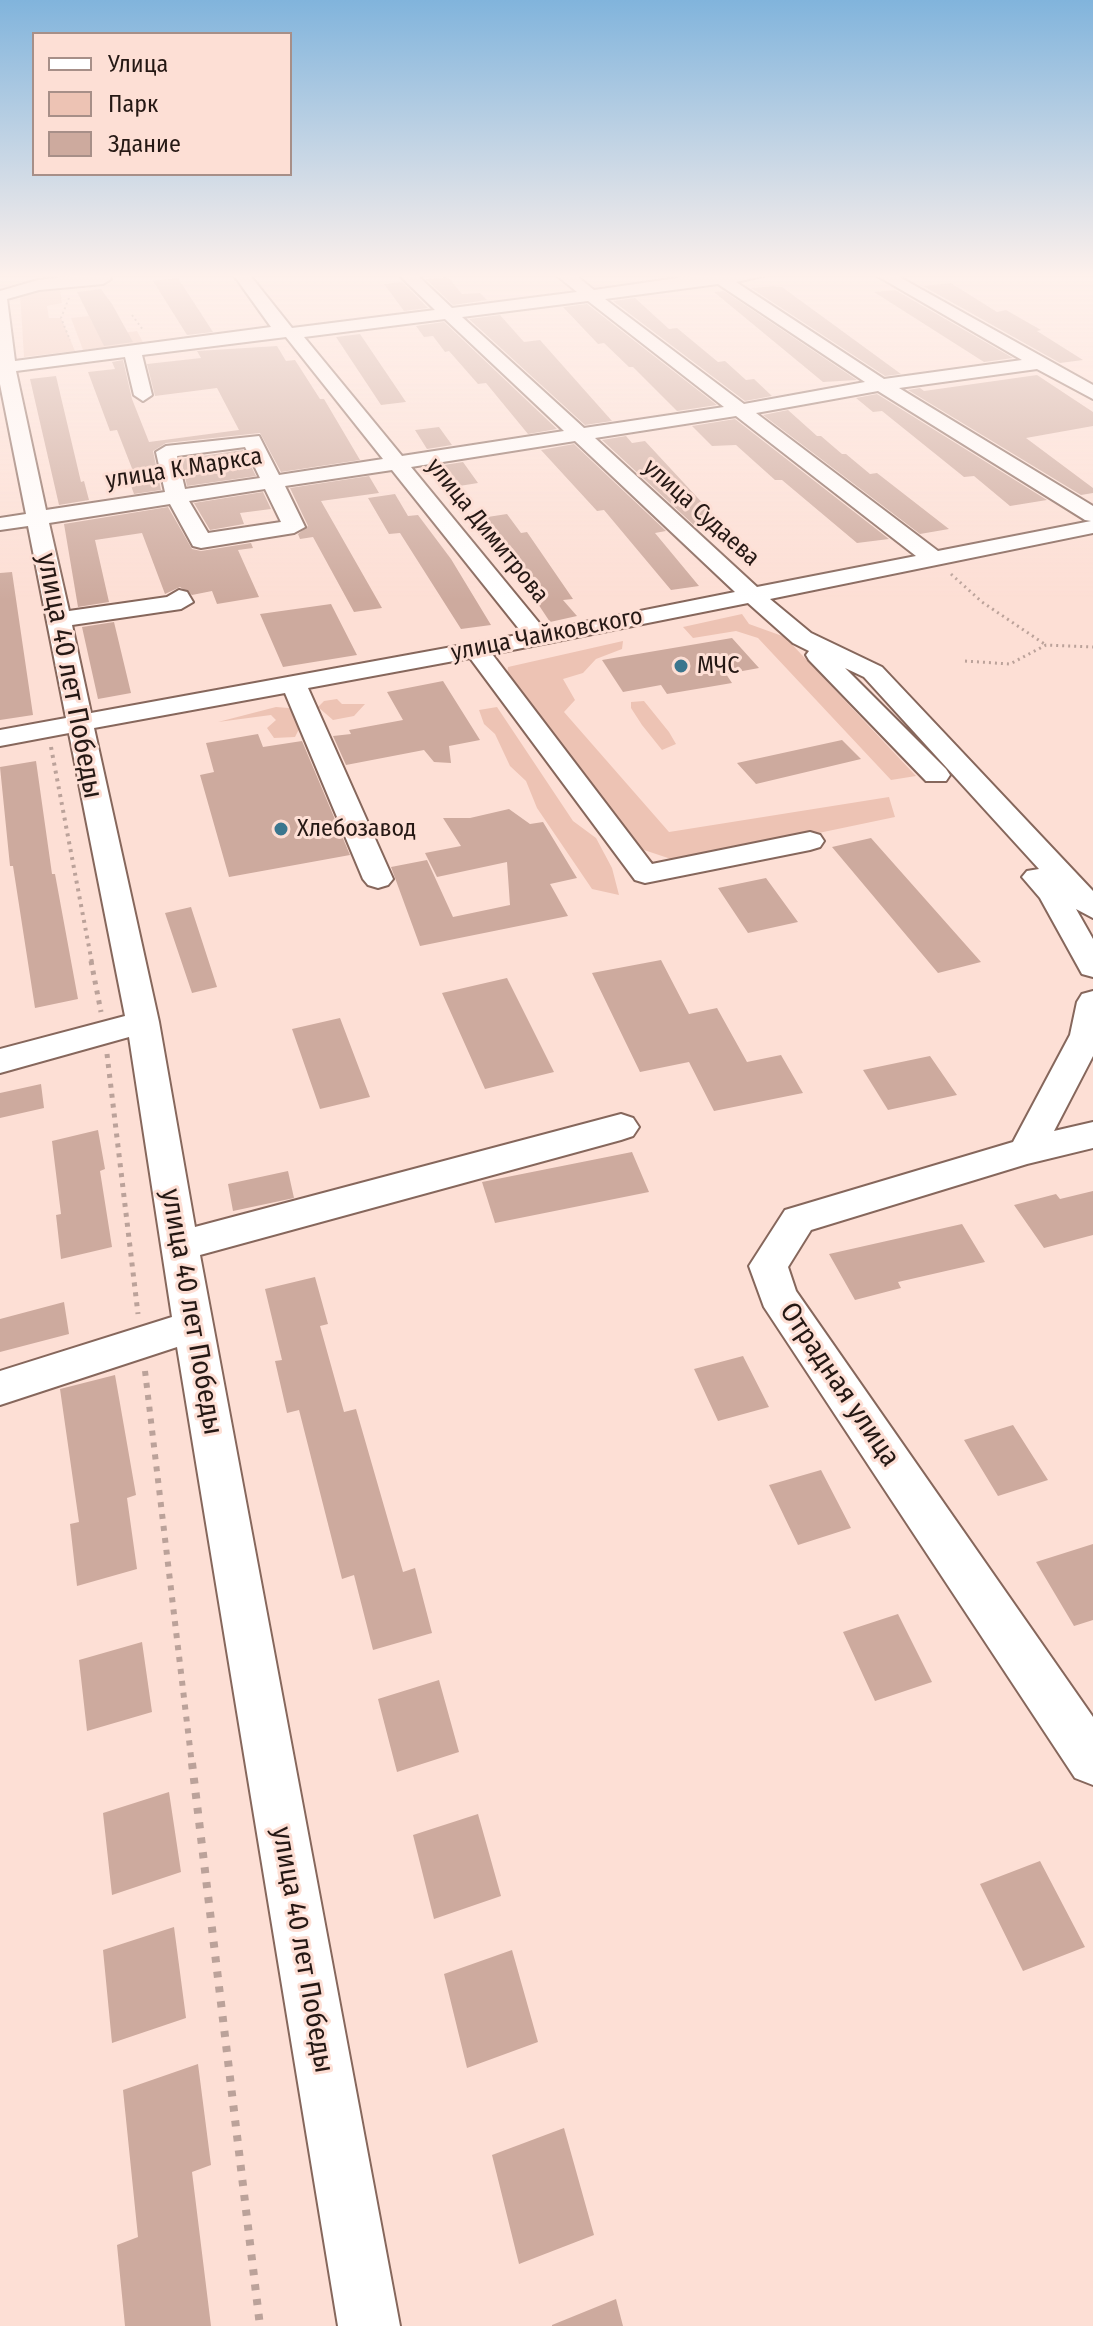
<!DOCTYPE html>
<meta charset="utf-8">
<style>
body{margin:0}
#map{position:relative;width:1093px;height:2326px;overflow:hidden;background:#fddfd5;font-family:"Fira Sans Condensed",sans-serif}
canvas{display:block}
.legend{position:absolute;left:32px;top:32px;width:260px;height:144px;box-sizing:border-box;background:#fddfd5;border:2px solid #a78f88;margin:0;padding:10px 14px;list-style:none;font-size:24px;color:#251814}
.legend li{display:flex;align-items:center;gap:16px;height:40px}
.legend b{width:40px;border:2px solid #a78f88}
</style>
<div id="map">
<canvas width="1093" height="2326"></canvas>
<ul class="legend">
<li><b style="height:10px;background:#fff"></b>Улица</li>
<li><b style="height:22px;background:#edc3b4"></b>Парк</li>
<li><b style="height:22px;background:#cdaa9e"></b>Здание</li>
</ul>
</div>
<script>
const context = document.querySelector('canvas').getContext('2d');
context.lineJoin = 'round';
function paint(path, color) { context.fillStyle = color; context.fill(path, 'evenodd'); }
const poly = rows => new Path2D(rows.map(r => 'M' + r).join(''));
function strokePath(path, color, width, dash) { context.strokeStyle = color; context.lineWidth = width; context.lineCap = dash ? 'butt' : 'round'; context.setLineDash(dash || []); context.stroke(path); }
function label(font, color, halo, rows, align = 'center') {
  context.font = font + ' "Fira Sans Condensed",sans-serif'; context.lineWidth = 6; context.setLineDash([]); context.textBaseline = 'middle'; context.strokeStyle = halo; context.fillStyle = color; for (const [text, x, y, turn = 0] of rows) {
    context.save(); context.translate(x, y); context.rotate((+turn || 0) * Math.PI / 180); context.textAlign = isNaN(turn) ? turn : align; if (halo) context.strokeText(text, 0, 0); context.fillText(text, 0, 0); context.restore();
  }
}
paint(poly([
 [60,288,62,303,47,306,49,318,61,318,75,351,24,357,20,293],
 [89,316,100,336,137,331,144,344,83,350,71,318],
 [742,614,749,624,785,637,916,776,891,780,758,638,736,631,693,638,683,627],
 [623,641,622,649,596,659,583,673,563,679,575,700,564,712,669,832,889,797,895,817,680,862,638,848,507,676,508,667],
 [337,699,342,704,365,704,354,716,333,720,318,707,324,701],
 [644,701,669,732,676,744,662,750,642,725,631,708,631,702],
 [276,707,289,708,301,725,295,737,274,738,267,728,276,720,271,715,218,722],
 [497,707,573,821,596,838,612,868,619,895,592,889,537,808,526,781,510,766,495,734,484,724,479,710]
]), '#edc3b4');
paint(poly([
 [448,277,462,294,480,293,487,300,453,305,426,279],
 [178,278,213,332,187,335,153,281],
 [402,282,428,308,404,311,384,284],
 [951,283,997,312,1006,310,1041,330,1037,331,1083,360,1060,363,923,286],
 [774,286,782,287,901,374,885,376,751,288],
 [101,289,112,304,133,342,104,346,77,292],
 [895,290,1013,358,984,362,874,292],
 [724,291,857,380,823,382,714,292],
 [635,298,669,329,677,328,718,362,725,361,746,380,754,379,772,396,745,401,613,301],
 [587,304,717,405,677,411,633,367,629,367,604,343,598,344,563,307],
 [500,315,524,342,540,340,612,421,585,425,469,319],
 [444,322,557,429,528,434,486,383,478,384,449,351,445,352,433,336,424,337,416,326],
 [360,334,406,402,381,405,336,337],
 [277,346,286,361,295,360,320,399,324,399,360,460,281,472,260,433,166,443,153,451,161,490,134,494,126,472,133,471,117,430,110,431,88,372,115,369,112,362,123,360,132,399,149,442,239,430,217,388,155,396,147,364,201,358,197,351],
 [1037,375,1093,412,1093,426,1026,438,1093,488,1093,493,1081,495,908,390,920,388,924,391],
 [56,376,81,482,84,481,89,500,59,505,30,379],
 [877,394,1047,500,1010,506,974,476,964,477,882,411,873,412,856,398],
 [788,410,817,436,821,436,842,454,846,454,870,474,877,473,949,529,920,534,763,415],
 [735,419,889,539,857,543,782,480,775,480,736,445,712,446,692,426],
 [439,427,452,445,427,449,415,430],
 [626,436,632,443,645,441,721,523,696,527,602,440],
 [574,444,666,531,655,533,699,586,671,590,604,510,597,511,541,450],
 [243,450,256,476,187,486,181,459],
 [463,462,478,483,453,487,438,466],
 [369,476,379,493,321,501,382,608,354,612,313,537,300,539,298,534,308,526,290,488],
 [263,492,271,509,240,513,244,524,210,530,194,503],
 [395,494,408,516,418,515,451,559,491,625,461,629,400,533,389,534,368,498],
 [168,507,192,549,201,551,251,543,253,548,238,550,259,597,217,604,212,591,192,595,180,587,165,594,142,533,95,540,109,602,78,607,64,524],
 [507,514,521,533,527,532,573,599,563,600,577,616,550,622,481,518],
 [12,572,33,715,0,720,0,573],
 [331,604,357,655,283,667,260,614],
 [114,622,131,693,98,699,82,627],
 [732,638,759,668,726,674,732,683,667,694,661,685,623,692,602,660],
 [443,681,480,740,449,746,451,763,434,762,424,750,346,765,333,736,351,734,349,730,403,720,387,692],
 [258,734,263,747,302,741,350,855,229,877,200,775,214,772,206,743],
 [842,740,861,759,756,784,737,763],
 [36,761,52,874,55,874,78,999,35,1008,13,866,10,866,0,767],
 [509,809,530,824,543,822,577,878,550,884,568,916,420,946,391,867,427,860,453,917,510,905,507,862,437,877,425,853,461,846,443,818,470,818],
 [871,838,981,962,938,973,832,847],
 [766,878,798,922,748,933,718,888],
 [191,907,217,987,192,993,165,913],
 [661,960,689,1014,717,1008,747,1062,781,1055,803,1093,714,1111,689,1062,640,1072,592,973],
 [507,978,554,1072,485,1089,442,993],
 [340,1018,370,1097,320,1109,292,1029],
 [930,1056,957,1095,888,1110,863,1070],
 [41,1084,44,1108,0,1118,0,1093],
 [98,1130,105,1169,100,1171,112,1247,61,1259,56,1215,61,1214,52,1141],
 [632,1152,649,1192,495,1223,482,1182],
 [288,1171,294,1198,233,1211,228,1184],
 [1093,1191,1093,1235,1044,1248,1014,1205,1056,1194,1060,1199],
 [962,1224,985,1262,898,1282,901,1288,855,1300,829,1254],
 [315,1277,328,1324,320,1326,344,1412,356,1409,403,1572,415,1568,432,1633,373,1650,354,1575,342,1579,299,1410,287,1413,275,1361,282,1360,265,1289],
 [64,1302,69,1334,0,1352,0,1319],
 [743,1356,769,1407,718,1421,694,1369],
 [115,1375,136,1495,127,1498,137,1569,77,1586,70,1524,79,1522,60,1389],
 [1013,1425,1048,1480,998,1496,964,1440],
 [821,1470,851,1528,798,1545,769,1485],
 [1093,1544,1093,1620,1074,1626,1036,1562],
 [898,1614,932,1682,875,1701,843,1632],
 [142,1642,152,1712,87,1731,79,1660],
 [439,1680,459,1752,397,1772,378,1699],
 [169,1792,181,1872,112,1895,103,1813],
 [478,1814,501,1896,434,1919,413,1835],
 [1040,1861,1085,1947,1023,1971,980,1884],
 [174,1927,186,2018,112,2043,103,1950],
 [512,1950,538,2042,467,2068,444,1974],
 [198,2064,211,2165,192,2172,211,2326,125,2326,117,2245,138,2237,123,2090],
 [564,2128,594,2235,519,2264,492,2155],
 [616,2299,623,2326,552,2326,552,2325]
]), '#cdaa9e');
const minor = poly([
 [92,274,108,274,111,279,103,284,39,290,7,299,15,361,271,327,233,274,249,274,292,328,435,310,398,274,416,274,452,308,577,292,555,274,574,274,594,290,705,274,771,274,736,282,884,379,1022,360,874,274,894,274,1093,385,1093,399,1037,369,899,388,1093,506,1093,533,770,599,811,633,882,667,1093,891,1093,918,1076,909,1093,939,1093,977,1082,974,1040,898,1022,877,1027,871,1039,869,864,677,845,668,946,769,950,775,946,781,926,781,809,660,806,655,809,651,793,643,748,603,492,654,652,864,810,832,820,835,824,841,820,847,810,850,645,883,635,880,470,658,308,688,393,879,388,885,378,888,368,885,363,879,285,693,94,728,159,1022,195,1227,621,1114,633,1118,639,1127,633,1136,621,1140,200,1255,400,2326,338,2326,177,1347,0,1405,0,1371,172,1317,129,1037,0,1073,0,1049,125,1016,69,733,0,746,0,730,66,718,28,526,0,530,0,518,26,514,0,384,0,291,38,280,92,274],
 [718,284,865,382,744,404,605,299,718,284],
 [588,301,724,407,584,428,462,317,588,301],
 [445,319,564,431,402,456,304,337,445,319],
 [286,337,383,459,279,475,259,436,166,446,156,452,165,492,46,510,16,371,125,357,134,395,143,401,152,395,142,355,286,337],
 [878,391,1085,520,1091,521,938,551,756,413,878,391],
 [736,416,916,556,757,587,595,438,736,416],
 [575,441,735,592,545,630,411,467,575,441],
 [245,447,260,478,185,489,177,456,245,447],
 [392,470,523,634,91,713,72,625,181,609,193,602,187,592,179,590,167,597,69,611,49,523,170,504,193,546,201,548,294,533,305,527,285,486,392,470],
 [265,489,281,522,208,533,189,501,265,489],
 [1093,991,1093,1056,1054,1131,1093,1122,1093,1148,1027,1164,811,1230,788,1267,796,1291,1093,1717,1093,1785,1075,1778,764,1307,749,1266,785,1210,1013,1142,1070,1035,1077,1002,1082,994,1093,991]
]);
strokePath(minor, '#86675c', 4);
strokePath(poly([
 [69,298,61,318,70,340],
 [132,315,143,330]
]), '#bba29a', 2, [2, 3]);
strokePath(poly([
 [951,574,982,602,1046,645],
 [965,661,1010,664,1046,645,1093,647]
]), '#bba29a', 3, [2, 4]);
strokePath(poly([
 [51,747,92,963]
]), '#bba29a', 4, [3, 5]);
strokePath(poly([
 [91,961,101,1012],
 [107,1054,138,1314]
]), '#bba29a', 5, [4, 6]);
strokePath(poly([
 [145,1371,192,1765]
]), '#bba29a', 6, [5, 7]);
strokePath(poly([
 [192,1763,260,2326]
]), '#bba29a', 8, [6, 9]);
paint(minor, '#fff');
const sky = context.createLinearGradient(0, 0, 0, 600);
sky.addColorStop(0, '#81b4dc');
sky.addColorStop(0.46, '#fef1ec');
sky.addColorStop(1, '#fef1ec00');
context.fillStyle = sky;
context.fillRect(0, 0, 1093, 600);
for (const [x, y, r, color] of [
 [681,666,8,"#3b768e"],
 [281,829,8,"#3b768e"]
]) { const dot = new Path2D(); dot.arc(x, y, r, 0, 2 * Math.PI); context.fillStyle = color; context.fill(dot); strokePath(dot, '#fddfd5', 3); }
label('24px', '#251814', '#fddfd5', [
 ["улица К.Маркса",184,469,-9],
 ["улица Судаева",701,513,42],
 ["улица Димитрова",487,531,51],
 ["улица Чайковского",547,635,-11]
]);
label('24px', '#251814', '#fddfd5', [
 ["МЧС",697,666],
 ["Хлебозавод",297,829]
], 'left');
label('28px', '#251814', '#fddfd5', [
 ["улица 40 лет Победы",69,676,79],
 ["улица 40 лет Победы",191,1312,80],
 ["Отрадная улица",839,1385,56],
 ["улица 40 лет Победы",302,1950,80]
]);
</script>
